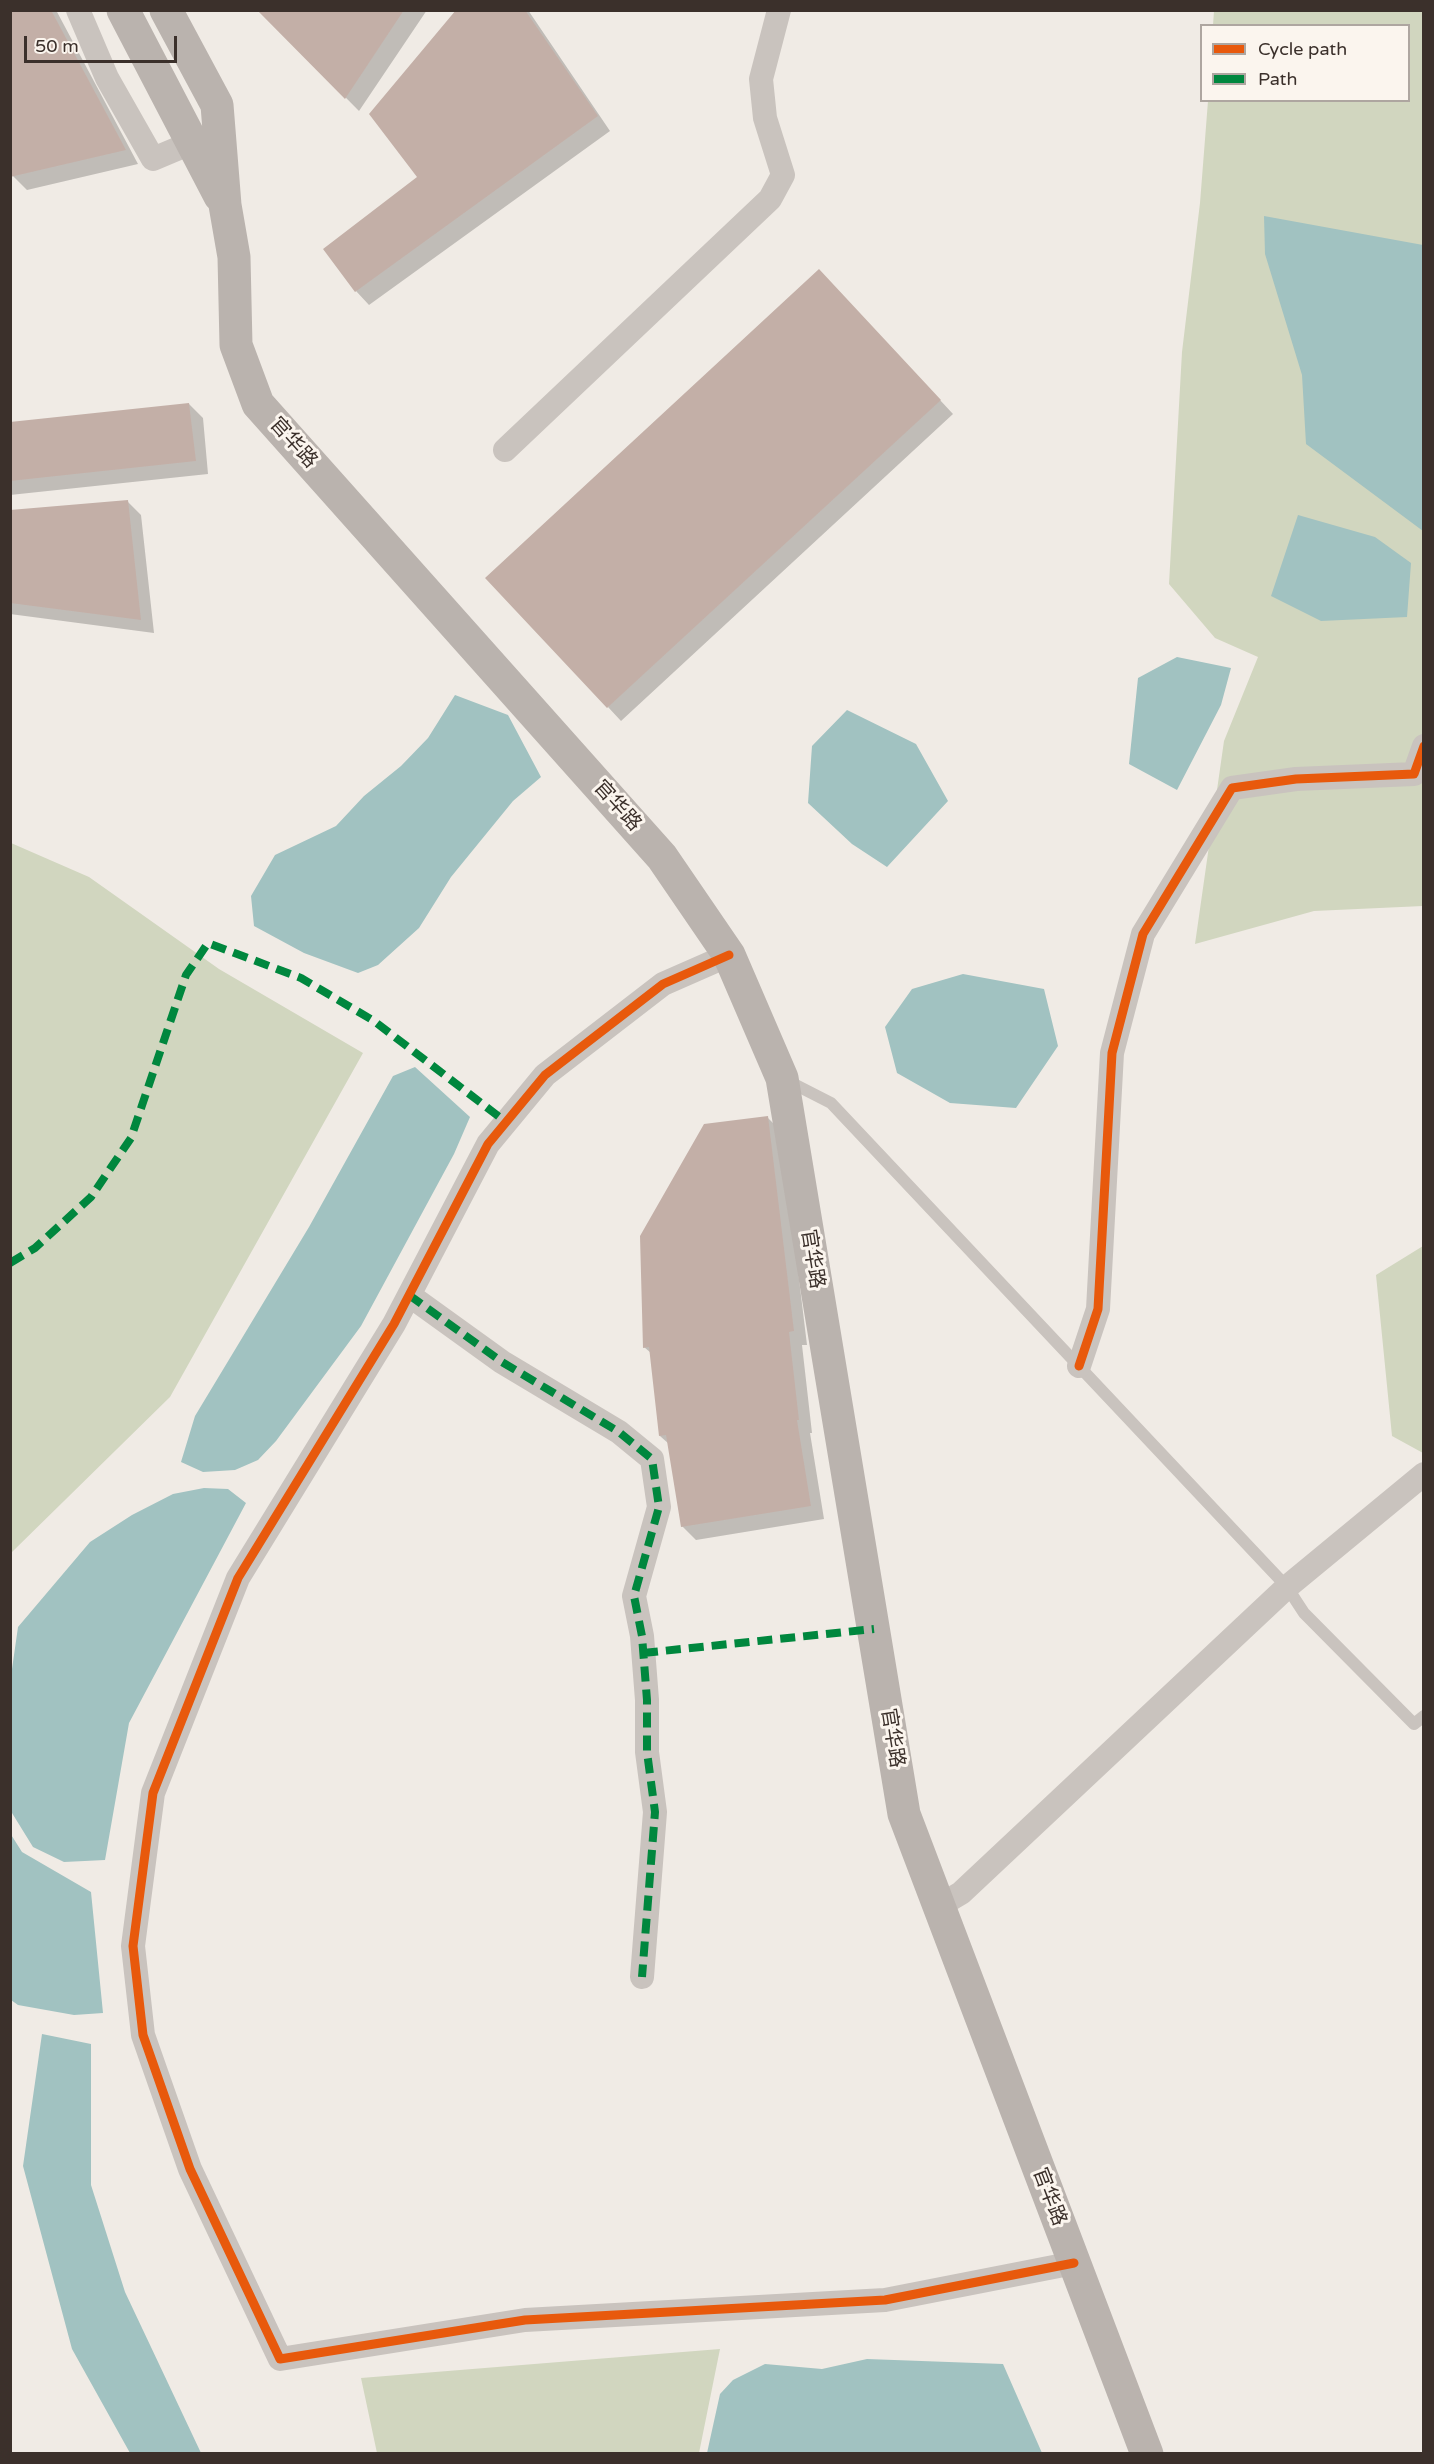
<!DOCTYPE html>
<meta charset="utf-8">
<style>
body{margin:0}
#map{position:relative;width:1434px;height:2464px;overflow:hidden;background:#f0ebe5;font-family:"Varela Round",sans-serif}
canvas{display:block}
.frame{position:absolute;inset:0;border:12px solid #3b302b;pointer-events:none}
.legend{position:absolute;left:1200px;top:24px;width:210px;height:78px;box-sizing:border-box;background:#fbf5ee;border:2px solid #aea6a0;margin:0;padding:8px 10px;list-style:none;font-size:18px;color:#3b302b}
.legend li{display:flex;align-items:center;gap:12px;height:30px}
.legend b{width:30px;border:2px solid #aea6a0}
.scale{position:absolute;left:24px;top:36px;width:153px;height:27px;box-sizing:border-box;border:3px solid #3b302b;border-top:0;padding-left:8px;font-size:18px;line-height:21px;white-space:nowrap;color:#3b302b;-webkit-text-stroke:4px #fbf5ee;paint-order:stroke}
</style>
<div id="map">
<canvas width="1434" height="2464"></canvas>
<div class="frame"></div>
<ul class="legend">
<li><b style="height:8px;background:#e8590c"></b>Cycle path</li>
<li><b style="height:8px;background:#00873e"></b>Path</li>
</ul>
<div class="scale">50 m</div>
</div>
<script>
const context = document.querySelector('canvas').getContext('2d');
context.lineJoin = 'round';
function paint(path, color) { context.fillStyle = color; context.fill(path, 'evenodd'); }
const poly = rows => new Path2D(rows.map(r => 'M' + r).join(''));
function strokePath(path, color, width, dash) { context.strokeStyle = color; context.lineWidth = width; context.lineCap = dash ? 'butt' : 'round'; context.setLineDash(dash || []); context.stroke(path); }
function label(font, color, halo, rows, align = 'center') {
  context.font = font + ' "Varela Round","Noto Sans SC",sans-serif'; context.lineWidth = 6; context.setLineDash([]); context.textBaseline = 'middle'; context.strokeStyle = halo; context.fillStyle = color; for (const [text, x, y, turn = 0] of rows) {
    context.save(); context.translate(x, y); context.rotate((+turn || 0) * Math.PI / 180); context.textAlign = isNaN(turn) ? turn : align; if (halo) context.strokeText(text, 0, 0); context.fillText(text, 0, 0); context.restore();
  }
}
paint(poly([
 [1214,11,1423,11,1423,906,1314,911,1195,944,1224,741,1258,657,1215,638,1169,584,1182,352,1200,203,1208,101,1408,100,1408,26,1213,25],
 [11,843,89,877,219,969,363,1053,170,1397,11,1553],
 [1423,1246,1423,1453,1392,1436,1376,1275],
 [720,2349,699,2453,377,2453,361,2378]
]), '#d1d6bf');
paint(poly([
 [1264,216,1423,245,1423,531,1306,444,1302,375,1265,254],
 [1298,515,1375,537,1411,563,1407,617,1321,621,1271,596],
 [1177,657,1231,668,1221,705,1177,790,1129,764,1138,678],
 [455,695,508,715,541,777,513,801,451,877,419,928,378,965,358,973,304,953,254,926,251,896,275,855,336,826,364,796,401,766,428,738],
 [847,710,916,744,948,801,887,867,852,844,808,803,812,746],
 [963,974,1044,989,1058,1046,1016,1108,950,1103,897,1073,885,1027,912,989],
 [415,1067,470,1117,454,1154,361,1326,276,1441,258,1460,235,1470,203,1472,181,1462,195,1416,309,1227,393,1076],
 [204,1488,228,1489,246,1503,129,1723,105,1860,64,1862,33,1847,12,1813,11,1806,10,1683,18,1627,90,1542,132,1515,173,1494],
 [10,1833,22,1852,91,1892,103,2013,74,2015,18,2005,11,2000],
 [42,2034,91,2044,91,2185,125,2292,201,2453,130,2453,72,2349,23,2166],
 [867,2359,1003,2364,1042,2453,707,2453,720,2394,733,2380,765,2364,822,2369]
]), '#a1c2c1');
paint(poly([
 [10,10,56,10,138,164,27,190,13,176],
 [259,10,427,10,359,111],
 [458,10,528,10,610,131,369,305,356,291,420,177],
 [833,285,953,414,621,721,608,707],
 [189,404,203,418,208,474,10,495,10,424],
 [128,502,141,515,154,633,10,614,10,512],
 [767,1117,781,1131,807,1345,802,1345,812,1433,810,1433,824,1519,696,1540,682,1526,669,1444,660,1436,651,1353,644,1347]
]), '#0003');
paint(poly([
 [10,10,51,10,126,150,10,177],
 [257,10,404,10,345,99],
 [456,10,525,10,598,116,355,292,323,249,417,177,369,114],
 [819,269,941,400,607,708,485,578],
 [189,403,196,461,10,481,10,422],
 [128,500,141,620,10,603,10,510],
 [768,1116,794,1331,789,1332,799,1420,797,1420,811,1506,681,1527,666,1435,659,1436,649,1347,643,1348,640,1236,704,1124]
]), '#c3afa7');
strokePath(poly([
 [786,1080,831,1103,1287,1587,1304,1613,1414,1724,1424,1716]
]), '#c9c3be', 12);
strokePath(poly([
 [78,10,107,78,153,159,191,143],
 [505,450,770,199,783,175,765,118,761,79,779,10],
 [729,955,663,984,545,1075,488,1144,394,1324,238,1578,153,1793,133,1946,143,2035,190,2169,280,2359,525,2320,885,2300,1074,2263],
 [409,1295,502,1362,619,1432,652,1459,659,1507,634,1596,642,1636,647,1700,647,1752,655,1812,642,1977],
 [1079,1366,1098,1309,1112,1053,1143,934,1232,788,1296,779,1414,774,1424,746],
 [939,1906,961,1893,1287,1587,1424,1474]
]), '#c9c3be', 24);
strokePath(poly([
 [123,10,220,196],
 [166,10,217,105,225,205,234,257,236,345,258,404,662,857,729,955,782,1078,904,1814,1147,2454]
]), '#bab3ae', 33);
strokePath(poly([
 [10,1263,35,1248,91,1197,131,1138,186,975,208,943,301,978,374,1021,506,1122],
 [409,1295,502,1362,619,1432,652,1459,659,1507,634,1596,642,1636,647,1700,647,1752,655,1812,642,1977],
 [643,1653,874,1629]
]), '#00873e', 8, [15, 8]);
strokePath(poly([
 [729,955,663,984,545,1075,488,1144,394,1324,238,1578,153,1793,133,1946,143,2035,190,2169,280,2359,525,2320,885,2300,1074,2263],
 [1079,1366,1098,1309,1112,1053,1143,934,1232,788,1296,779,1414,774,1424,746]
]), '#e8590c', 9);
label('20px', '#3b302b', '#fbf5ee', [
 ["官华路",293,443,48],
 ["官华路",617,806,48],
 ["官华路",812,1259,81],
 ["官华路",892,1738,81],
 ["官华路",1049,2197,69]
]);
</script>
